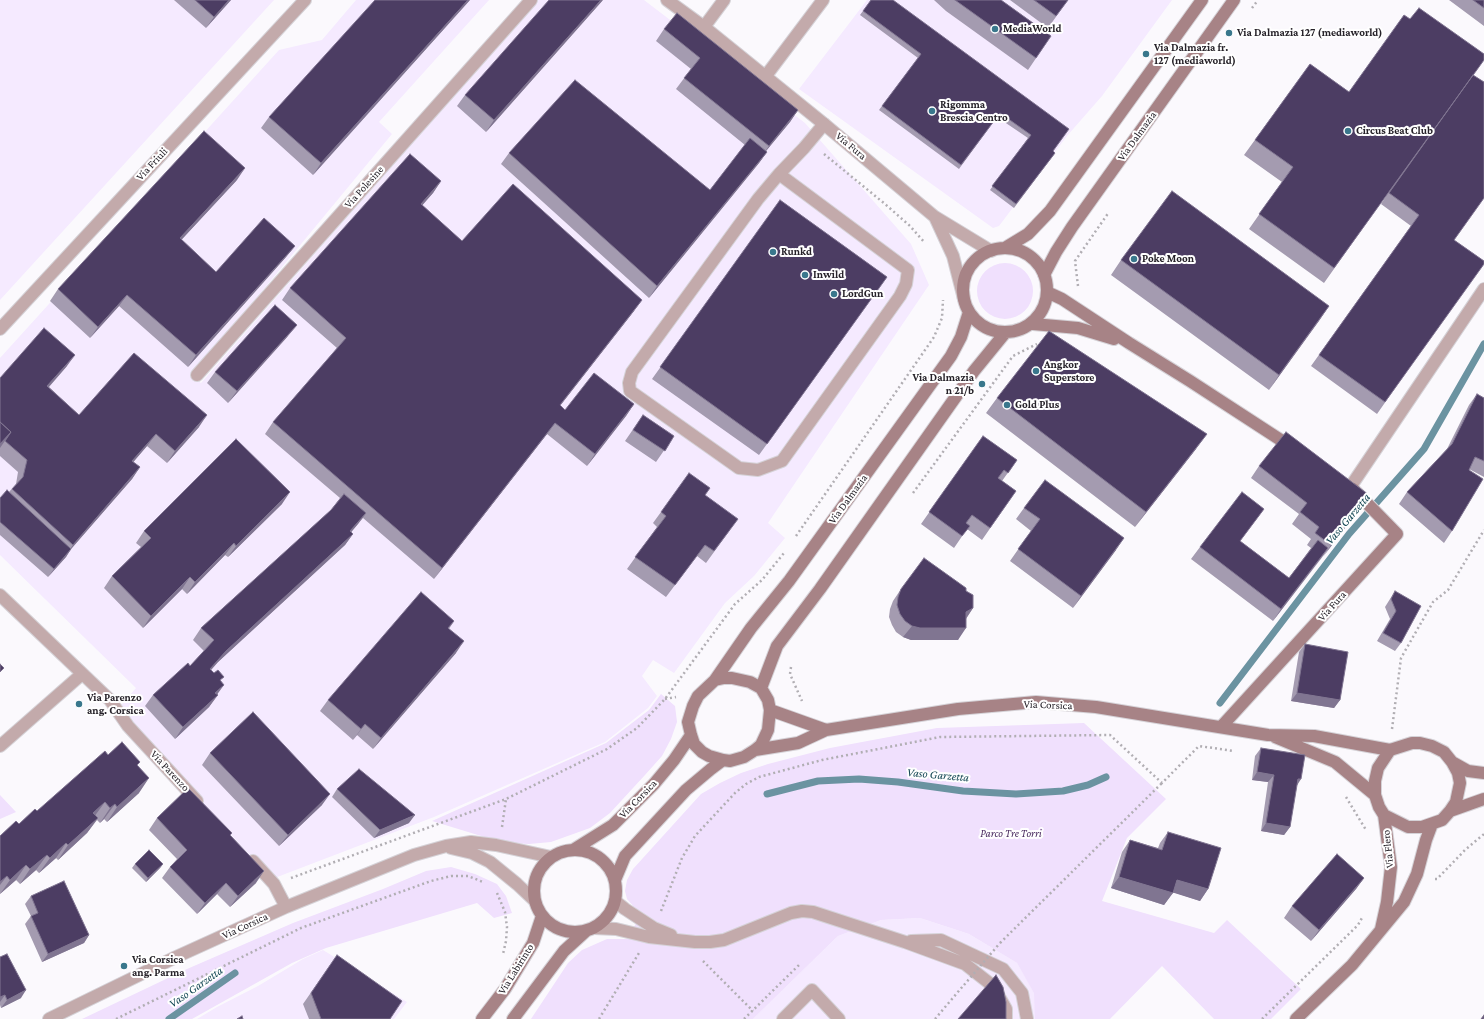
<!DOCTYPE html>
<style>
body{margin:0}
canvas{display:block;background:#fbf9fd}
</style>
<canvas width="1484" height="1019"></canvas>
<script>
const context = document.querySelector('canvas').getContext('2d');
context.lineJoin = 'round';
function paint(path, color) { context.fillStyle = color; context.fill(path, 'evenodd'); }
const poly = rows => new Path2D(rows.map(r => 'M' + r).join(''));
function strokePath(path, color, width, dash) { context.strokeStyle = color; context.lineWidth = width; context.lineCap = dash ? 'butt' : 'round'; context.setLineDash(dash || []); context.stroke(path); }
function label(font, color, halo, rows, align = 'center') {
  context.font = font + ' "Crimson Pro",serif'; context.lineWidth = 4; context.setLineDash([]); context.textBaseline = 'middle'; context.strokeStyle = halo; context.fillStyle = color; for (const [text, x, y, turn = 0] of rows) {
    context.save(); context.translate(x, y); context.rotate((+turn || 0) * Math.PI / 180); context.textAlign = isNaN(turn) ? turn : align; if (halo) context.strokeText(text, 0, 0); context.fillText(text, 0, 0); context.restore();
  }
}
paint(poly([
 [0,0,274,0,0,300],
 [356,0,489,0,379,122,392,134,192,376,201,383,538,0,644,0,805,123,911,244,929,285,768,523,785,538,754,576,725,603,674,673,653,660,642,676,657,696,648,708,605,742,434,817,272,879,116,711,136,688,0,555,0,358,279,50,322,40],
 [867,0,1172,0,1102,96,1067,136,999,226,993,228,799,89],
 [920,918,969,934,1017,963,1035,993,1035,1019,753,1019,838,936,881,920],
 [323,950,407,1002,394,1019,197,1019,217,1007,258,986,303,959]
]), '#f5eaff');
paint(poly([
 '977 291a28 28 0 1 1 56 0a28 28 0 1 1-56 0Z',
 [661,694,675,706,677,722,671,739,662,756,645,775,610,813,590,828,551,842,529,844,508,843,491,839,432,821,606,743,649,710],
 [1084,723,1166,799,1127,838,1102,901,1214,933,1227,920,1301,989,1271,1019,1214,1019,1162,966,1110,1019,1035,1019,1034,993,1017,963,969,934,920,918,881,920,838,936,753,1019,531,1019,568,963,582,950,607,939,627,939,642,913,634,907,627,899,625,891,627,880,633,869,701,794,720,783,741,773,768,764,830,748,937,728],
 [0,795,16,812,0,819],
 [451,867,475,874,497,884,506,896,512,913,494,918,477,903,326,948,292,963,192,1019,82,1019,187,969,293,923,383,889,426,871]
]), '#f0e0fd');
strokePath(poly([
 [1220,703,1349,534,1424,449,1484,344],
 [767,794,818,781,859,779,898,782,963,791,1016,794,1063,791,1088,785,1106,777],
 [169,1019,235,973]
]), '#6b93a1', 7);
const lane = poly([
 [779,174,908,270,906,284,900,296,782,461,758,470,739,468,630,391,629,383,632,372,758,199,779,174,804,148,824,124],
 [615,901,625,909,654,928,671,935],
 [594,928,616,929,649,937,695,942,710,942,724,940,791,913,802,911,813,912,905,942,965,964,993,986,1006,1009,1006,1019],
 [911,941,941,940,1003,969,1022,993,1027,1019],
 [783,1019,812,990,839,1019]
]);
const street = poly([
 [667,0,704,27,824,124,935,217,991,251],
 [704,27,724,0],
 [765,77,823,0],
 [935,217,953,256,964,299],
 [0,329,305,0],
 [197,375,531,0],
 [1351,486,1484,289],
 [0,595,110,700,128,726,197,801],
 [0,746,82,674],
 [451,848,472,853,490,862,517,884,535,901],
 [253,861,274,884,286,907],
 [49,1019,176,957,286,907,414,855,446,846,471,842,496,845,551,857]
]);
const secondary = poly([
 [1005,248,1028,234,1050,211,1202,0],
 '963 290a42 42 0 1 1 84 0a42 42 0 1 1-84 0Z',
 [1044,275,1056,252,1072,227,1234,0],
 [1047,292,1062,299,1129,343,1190,381,1293,448],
 [1033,324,1078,328,1114,339],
 [724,678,732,678,750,682,761,688,768,700,770,710,768,730,761,745,755,750,744,757,730,761,723,760,709,756,702,752,694,744,691,735,688,722,693,706,698,696,715,680,724,678],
 [715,680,751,628,789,581,951,356,961,337,969,312],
 [761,688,777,646,820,589,974,371,1005,333],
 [770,710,826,730],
 [1221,727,1397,534,1353,489],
 [1275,737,1335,762,1375,795],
 [755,750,798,743,826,730,958,709,1036,702,1096,707,1268,735,1314,736,1390,750,1412,743,1420,743,1432,746,1444,752,1452,762,1458,773,1460,783,1456,802,1450,811,1442,820,1422,827,1408,827,1384,815],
 [1452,762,1468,771,1484,773],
 [1450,811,1484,799],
 '534 891a41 41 0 1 1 82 0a41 41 0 1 1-82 0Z',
 [573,850,613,825,654,784,674,760,691,735],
 [615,880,625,856,686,790,711,769,723,760],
 [1381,929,1387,902,1391,867,1384,815,1379,807,1375,795,1375,781,1378,768,1390,750],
 [482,1019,505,989,533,943,542,916],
 [513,1019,564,951,587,930],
 [1296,1019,1352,965,1404,902,1417,874,1426,840,1432,824]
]);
strokePath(lane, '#d5d2d7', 14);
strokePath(street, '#d5d2d7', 14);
strokePath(secondary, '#d5d2d7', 14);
strokePath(poly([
 [1252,8,1258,0],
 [824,154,885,204,910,226,925,243],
 [1078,286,1075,261,1109,212],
 [913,493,1013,356,1037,344],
 [796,536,934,337,942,318,943,300],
 [791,667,790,674,802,701],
 [665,699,676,697],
 [1392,729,1401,658,1433,602,1448,590,1484,530],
 [1346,797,1366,830],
 [502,827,506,799],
 [291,878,506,799,607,749,637,728,665,699,735,604,762,580,784,553],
 [1435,879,1437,879,1465,850,1484,834],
 [497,893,505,912,507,927,506,941,503,954],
 [661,911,682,858,695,836,735,793,746,784,759,777,822,760,940,737,1110,735,1162,783,1199,746,1234,751],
 [1000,943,1162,783],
 [703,961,753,1011],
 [116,1019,301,928,431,881,451,876,468,876,483,882],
 [599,1019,639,953],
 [744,1019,799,965],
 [935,1019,963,986],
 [1262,1019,1358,925,1363,916]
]), '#b1aeb3', 2.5, [2, 3]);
strokePath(lane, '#c3aaab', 12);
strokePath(street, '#c3aaab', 12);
strokePath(secondary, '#a78386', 12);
strokePath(poly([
 [964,985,1000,943]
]), '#b1aeb3', 2.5, [2, 3]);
paint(poly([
 [174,0,231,0,206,28],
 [470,0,313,175,261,128,269,117],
 [603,0,486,132,457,106,465,95],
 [871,0,1055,153,1014,208,990,190,1028,138,997,117,959,169,879,110,918,58,860,15],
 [934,0,1001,0,1051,36,1028,70,946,11],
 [1010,0,1068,0,1048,28],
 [1449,0,1484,0,1484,26],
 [664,29,798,110,790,122,766,151,767,152,759,163,649,298,501,164,509,153,710,190,745,145,676,89,691,69,656,41],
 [1310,64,1349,92,1473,75,1454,240,1484,261,1377,414,1311,366,1411,226,1381,204,1392,187,1324,283,1249,229,1282,182,1244,155],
 [237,180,181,240,216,272,295,246,286,257,188,367,119,306,90,338,50,301,58,289],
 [441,181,433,193,422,205,462,241,634,311,560,406,565,410,634,404,626,416,587,466,547,434,434,579,363,518,351,532,353,534,345,545,218,662,211,670,221,681,217,695,209,707,175,739,145,706,153,695,190,666,204,651,193,640,201,628,331,510,340,498,265,434,273,422,337,348,282,300,290,288],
 [780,200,887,277,759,455,652,379],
 [1121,260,1329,306,1269,390,1111,275],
 [288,336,228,403,207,383,215,372],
 [67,366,49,387,79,415,199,427,167,463,147,446,133,462,140,467,132,479,71,549,66,557,48,577,0,535,0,498,9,492,16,484,18,472,0,456,0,378],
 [1477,394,1484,398,1484,477,1469,469,1452,531,1444,543,1399,504,1407,492,1447,449,1469,405],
 [997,398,1196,449,1135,527,986,413],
 [643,415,674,436,656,462,625,441],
 [983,436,1017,460,1002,481,1016,491,982,540,967,529,954,548,921,524],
 [1259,466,1361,507,1273,621,1191,559,1200,547,1264,509,1240,541,1289,578,1311,548,1307,545,1311,539,1292,524,1299,514,1251,478],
 [282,504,228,557,225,555,187,594,182,589,143,628,104,588,112,576,141,547,136,543,144,531],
 [1024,508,1116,550,1073,608,1010,561,1031,531,1016,519],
 [661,512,730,530,706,563,697,556,666,597,627,569,657,527,653,523],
 [901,589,966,591,973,608,966,619,958,640,911,640,903,637,896,632,892,625,889,617,890,609,893,601],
 [1395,591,1401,643,1395,651,1377,641,1390,619,1385,607],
 [454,621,449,629,456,653,373,749,357,735,353,740,320,711,328,700],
 [1305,644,1340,700,1334,708,1291,701,1299,652],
 [1261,748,1296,786,1290,827,1284,835,1261,831,1268,782,1252,780,1255,756],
 [210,753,322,805,279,846,202,765],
 [108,755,140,762,137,765,139,793,107,822,104,819,100,823,97,820,87,833,58,860,56,858,39,873,36,870,20,884,16,880,0,894,0,836,19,824,37,811],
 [337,789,409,823,374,838,332,797],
 [157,818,232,833,230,836,256,883,230,907,217,894,197,914,162,878,170,867,177,859,149,830],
 [1168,832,1208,889,1200,901,1173,892,1164,905,1111,888,1122,852,1130,840,1158,848,1160,843],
 [135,864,163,864,160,868,146,882,132,868],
 [1364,878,1356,889,1311,941,1284,918,1292,906],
 [31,896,89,935,84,943,42,962,25,924,31,916,25,904],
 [337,955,390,1019,309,1019,303,1004],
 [0,957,21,998,1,1008,0,1005]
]), '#a49bb0');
paint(poly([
 [229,0,231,0,206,28,214,17],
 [468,0,470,0,313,175,321,163],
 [601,0,603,0,486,132,494,120],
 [798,110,790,122,761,157,769,146],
 [767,152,759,163,649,298,657,286],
 [245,168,237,180,172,250,180,238],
 [441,181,433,193,413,216,421,204],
 [295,246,286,257,188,367,196,355],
 [127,295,119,306,90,338,98,327],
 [642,300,634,311,551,417,560,405],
 [1329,306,1319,321,1269,390,1279,375],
 [297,325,288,336,228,403,237,391],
 [75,355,67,366,39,398,47,386],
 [634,404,626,416,587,466,595,454],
 [207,415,199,427,167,463,175,451],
 [555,423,547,434,434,579,442,568],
 [11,432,0,448,0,444],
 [156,434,147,446,124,473,132,461],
 [1207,434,1196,449,1135,527,1146,512],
 [140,467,132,479,65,556,73,545],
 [290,492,282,504,228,557,236,546],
 [1369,495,1361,507,1323,557,1331,545],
 [366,513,358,524,342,543,350,531],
 [353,534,345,545,218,662,202,680,210,669,226,651],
 [1124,538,1116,550,1073,608,1081,596],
 [234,543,225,555,187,594,195,582],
 [1328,548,1320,559,1273,621,1281,609],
 [71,549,66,557,48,577,54,569],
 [190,577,182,589,143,628,151,616],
 [973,608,965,620,966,612],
 [912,626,966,628,958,640,911,640,903,637],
 [464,641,456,653,373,749,381,738],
 [224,685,216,696,215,693],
 [1297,693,1340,700,1334,708,1291,701],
 [218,695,209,707,175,739,183,727],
 [365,724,357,735,353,740,361,729],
 [1257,772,1274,775,1268,782,1252,780],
 [149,778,139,793,107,822,117,807],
 [1298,779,1301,779,1296,787],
 [330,794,322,805,279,846,288,835],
 [105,802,94,817,93,813],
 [115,804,104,819,100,823,110,808],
 [415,815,409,823,374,838,380,830],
 [98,818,87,833,58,860,68,845],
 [1266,823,1290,827,1284,835,1261,831],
 [66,843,56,858,39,873,50,858],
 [47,855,36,870,20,884,30,869],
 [163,864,160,868,146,882,148,878],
 [26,865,16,880,0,894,10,880],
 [264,871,256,883,230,907,238,896],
 [7,876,0,885,0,882],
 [1119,877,1173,893,1164,905,1111,888],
 [1364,878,1356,889,1311,941,1319,930],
 [1177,880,1208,889,1200,901,1168,891],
 [226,883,217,894,197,914,205,903],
 [89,935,84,943,42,962,48,954],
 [26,990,21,998,1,1008,7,1000],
 [5,995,0,1002,0,997]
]), '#807591');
const building = poly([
 [195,0,229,0,214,17,195,0],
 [375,0,468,0,321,163,269,117,375,0],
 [549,0,601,0,494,120,465,95,549,0],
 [871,0,893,0,1069,129,1053,151,1055,153,1016,204,992,186,1031,135,1000,113,961,165,882,106,921,54,863,11,871,0],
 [955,0,1001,0,1051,36,1036,58,955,0],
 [1034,0,1068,0,1056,16,1034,0],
 [1473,0,1484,0,1484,8,1473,0],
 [1419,8,1484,54,1484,60,1334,268,1259,214,1293,167,1255,140,1310,64,1349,92,1404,15,1410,19,1419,8],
 [677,13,798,110,769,146,684,78,700,58,664,29,677,13],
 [1473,75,1484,82,1484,198,1454,240,1484,261,1484,264,1385,402,1319,355,1419,215,1389,193,1473,75],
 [575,80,710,190,750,138,767,152,657,286,509,153,575,80],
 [204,131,245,168,180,238,216,272,264,218,295,246,196,355,127,295,98,327,58,289,204,131],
 [410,154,441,181,421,204,462,241,513,184,642,300,560,405,565,410,594,373,634,404,595,454,555,423,442,568,273,422,346,338,290,288,410,154],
 [1172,191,1329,306,1279,375,1121,260,1172,191],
 [780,200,887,277,767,444,660,367,780,200],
 [275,305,297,325,237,391,215,372,275,305],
 [44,328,75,355,47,386,79,415,134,353,207,415,175,451,156,434,132,461,140,467,73,545,12,489,23,477,27,460,5,441,11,432,0,422,0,378,44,328],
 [1049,331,1207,434,1146,512,997,398,1049,331],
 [1477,394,1484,398,1484,461,1475,457,1469,470,1483,479,1452,531,1407,492,1452,444,1477,394],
 [643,415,674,436,665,451,633,430,643,415],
 [0,422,11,432,0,444,0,422],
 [1286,432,1369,495,1331,545,1315,533,1319,527,1300,512,1307,503,1259,466,1286,432],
 [983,436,1017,460,1008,473,1004,470,998,478,1016,491,990,528,972,515,966,523,970,526,962,536,929,512,983,436],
 [236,439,290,492,236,546,234,543,195,582,190,577,151,616,112,576,151,538,144,531,236,439],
 [689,473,710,488,705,495,738,519,714,551,705,545,675,585,635,557,666,516,661,512,689,473],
 [1045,480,1124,538,1081,596,1018,549,1040,519,1024,508,1045,480],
 [7,490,71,549,54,569,0,522,0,498,7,490],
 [1242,492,1264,509,1240,541,1289,578,1318,540,1328,548,1281,609,1200,547,1242,492],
 [344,494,366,513,350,531,353,534,226,651,210,669,214,673,218,670,224,677,220,680,224,685,215,693,218,695,183,727,153,695,188,663,190,666,214,640,201,628,331,510,344,494],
 [924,558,966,588,966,591,973,595,973,608,966,612,966,628,920,628,912,626,905,621,900,614,897,605,898,597,901,589,924,558],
 [1395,591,1421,606,1401,643,1383,633,1396,611,1391,599,1395,591],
 [421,592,454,621,448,628,464,641,381,738,365,724,361,729,328,700,421,592],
 [1305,644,1348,652,1340,700,1297,693,1305,644],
 [0,664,4,668,0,672,0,664],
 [253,712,330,794,288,835,210,753,253,712],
 [122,742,140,762,137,765,149,778,117,807,115,804,110,808,105,802,93,813,98,818,68,845,66,843,50,858,47,855,30,869,26,865,10,880,7,876,0,882,0,836,16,821,19,824,35,809,37,811,105,751,108,755,122,742],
 [1261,748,1305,755,1301,779,1298,779,1290,827,1266,823,1274,775,1257,772,1261,748],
 [359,769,415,815,380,830,337,789,359,769],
 [188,788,232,833,230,835,264,871,238,896,226,883,205,903,170,867,187,850,157,818,188,788],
 [1168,832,1221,848,1208,889,1177,880,1173,893,1119,877,1130,840,1162,850,1168,832],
 [149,850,163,864,148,878,135,864,149,850],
 [1337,854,1364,878,1319,930,1292,906,1337,854],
 [64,881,89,935,48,954,31,916,38,913,31,896,64,881],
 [7,954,26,990,7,1000,5,995,0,997,0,957,7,954],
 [337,955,402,1001,390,1019,321,1019,311,993,337,955],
 [996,975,1003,987,1006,1002,1006,1019,958,1019,996,975],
 [1484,1015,1484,1019,1481,1019,1484,1015],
 [242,1016,243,1019,237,1019,242,1016]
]);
paint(building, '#4c3d63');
strokePath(building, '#807591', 1);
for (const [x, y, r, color] of [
 [995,29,4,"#39778c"],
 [1229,33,4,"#39778c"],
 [1146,54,4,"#39778c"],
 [932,111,4,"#39778c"],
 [1348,131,4,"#39778c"],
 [773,252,4,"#39778c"],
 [1134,259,4,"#39778c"],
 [805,275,4,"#39778c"],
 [834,294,4,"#39778c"],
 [1036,371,4,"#39778c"],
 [982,384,4,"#39778c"],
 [1007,405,4,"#39778c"],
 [79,704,4,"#39778c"],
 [124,966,4,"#39778c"]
]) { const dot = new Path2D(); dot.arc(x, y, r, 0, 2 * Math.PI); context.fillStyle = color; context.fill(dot); strokePath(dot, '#fff', 1.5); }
label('bold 11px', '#262229', '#fff', [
 ["MediaWorld",1003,29],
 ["Via Dalmazia 127 (mediaworld)",1237,33],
 ["Via Dalmazia fr.",1154,48],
 ["127 (mediaworld)",1154,61],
 ["Rigomma",940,105],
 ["Brescia Centro",940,118],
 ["Circus Beat Club",1356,131],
 ["Runkd",781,252],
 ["Poke Moon",1142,259],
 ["Inwild",813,275],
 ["LordGun",842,294],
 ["Angkor",1044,365],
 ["Superstore",1044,378],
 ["Via Dalmazia",974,378,"right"],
 ["n 21/b",974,391,"right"],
 ["Gold Plus",1015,405],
 ["Via Parenzo",87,698],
 ["ang. Corsica",87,711],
 ["Via Corsica",132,960],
 ["ang. Parma",132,973]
], 'left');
label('11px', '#262229', '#fff', [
 ["Via Dalmazia",1137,136,-54],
 ["Via Fura",851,146,40],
 ["Via Friuli",152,164,-47],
 ["Via Polesine",364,187,-48],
 ["Via Dalmazia",848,499,-54],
 ["Via Fura",1332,606,-48],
 ["Via Corsica",1048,705,2],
 ["Via Parenzo",170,771,47],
 ["Via Corsica",638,799,-46],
 ["Via Flero",1388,849,-96],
 ["Via Corsica",245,926,-25],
 ["Via Labirinto",516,969,-58]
]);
label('italic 11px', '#48295e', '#fff', [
 ["Parco Tre Torri",1011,834]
]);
label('italic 12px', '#144754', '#fff', [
 ["Vaso Garzetta",1348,519,-50],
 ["Vaso Garzetta",938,775,5],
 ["Vaso Garzetta",196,987,-35]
]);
</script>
